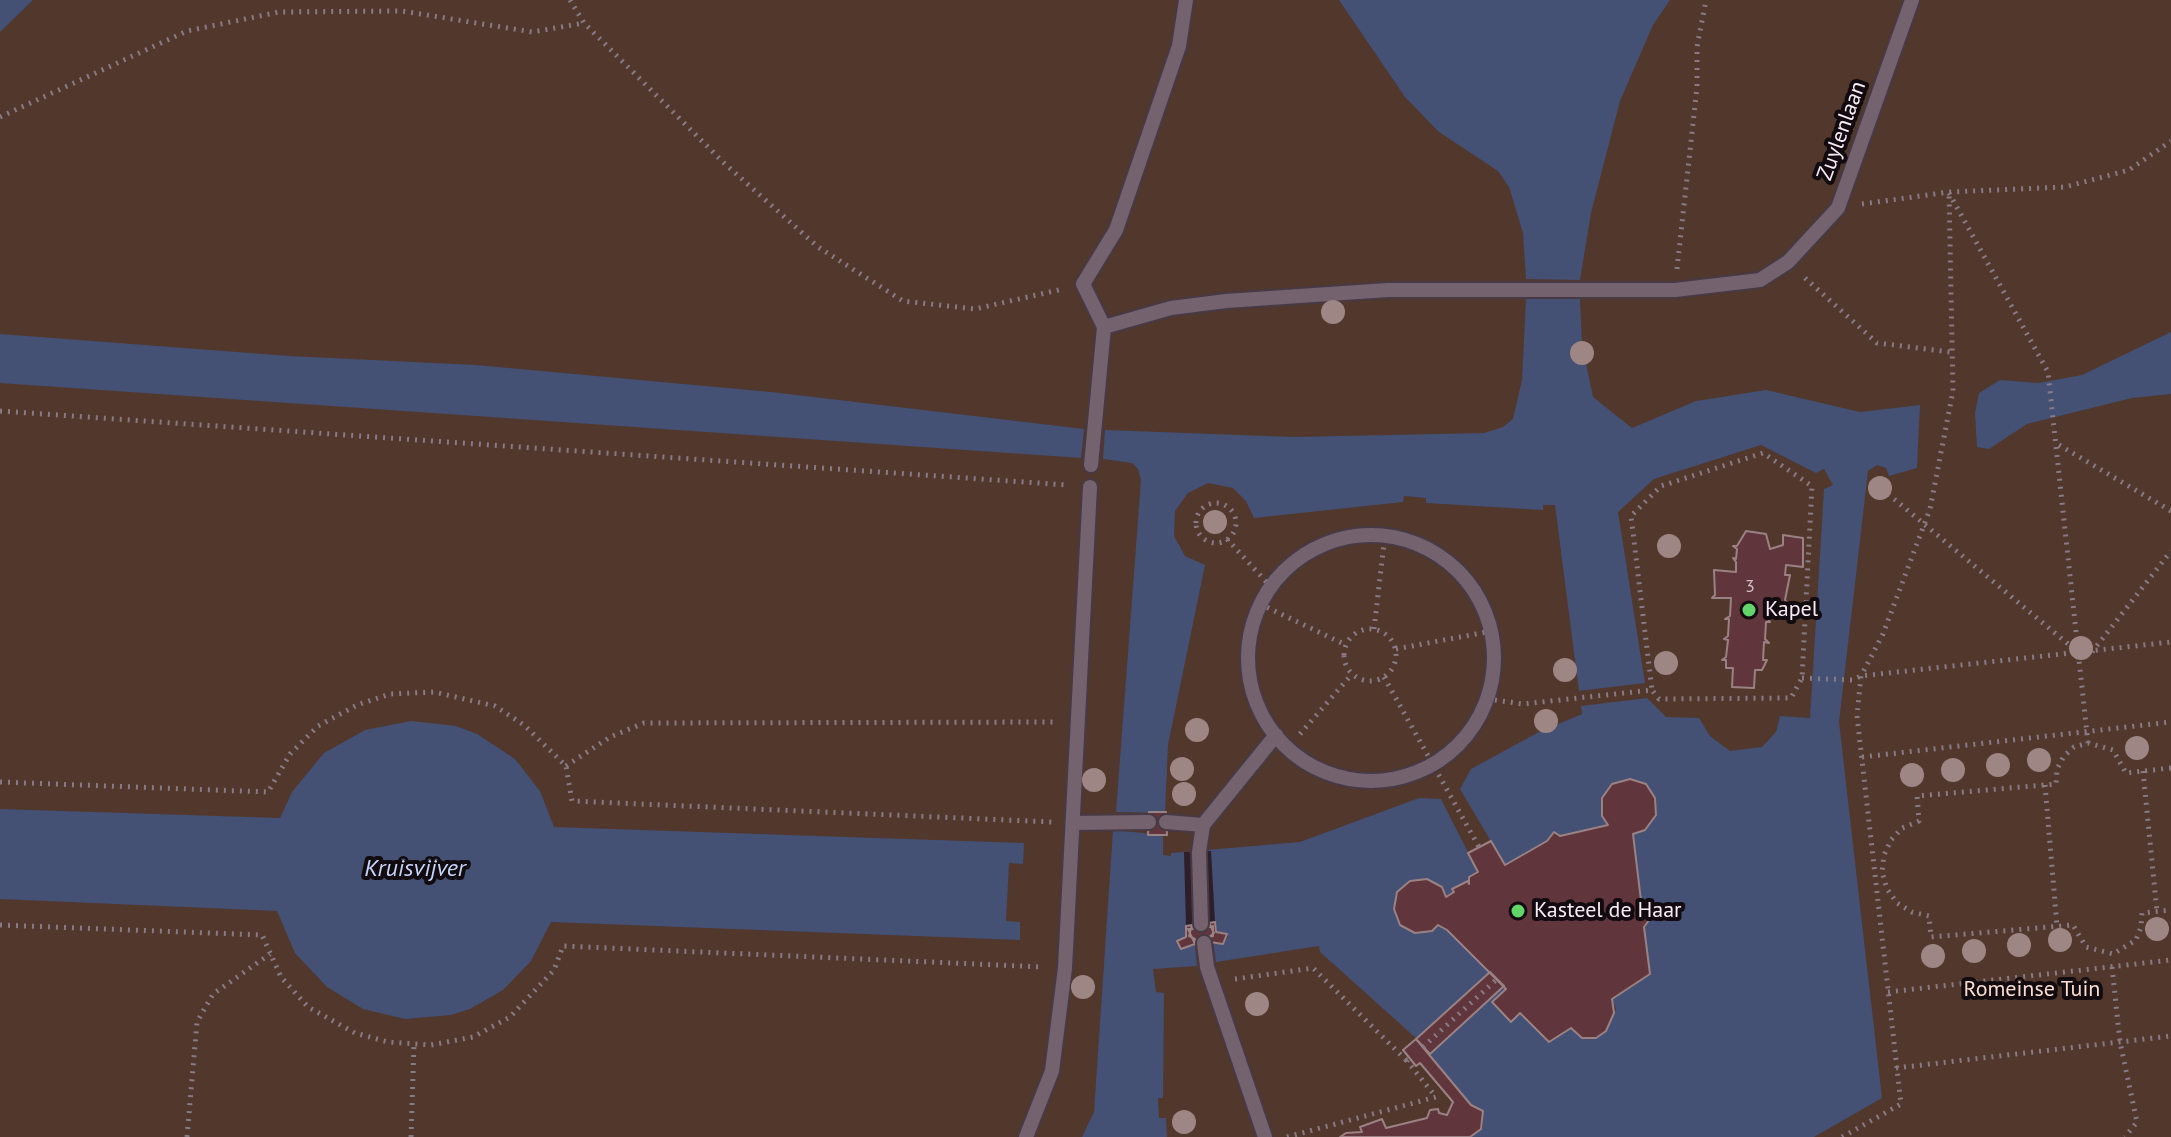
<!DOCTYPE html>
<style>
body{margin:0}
canvas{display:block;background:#2d1e29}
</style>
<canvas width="2171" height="1137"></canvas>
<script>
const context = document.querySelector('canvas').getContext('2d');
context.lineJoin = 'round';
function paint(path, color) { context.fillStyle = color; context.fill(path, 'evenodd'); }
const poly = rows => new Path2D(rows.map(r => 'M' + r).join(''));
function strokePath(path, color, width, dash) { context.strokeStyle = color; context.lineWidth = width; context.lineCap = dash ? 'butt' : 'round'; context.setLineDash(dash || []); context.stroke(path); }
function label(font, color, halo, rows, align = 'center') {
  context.font = font + ' "PT Sans",sans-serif'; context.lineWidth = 8; context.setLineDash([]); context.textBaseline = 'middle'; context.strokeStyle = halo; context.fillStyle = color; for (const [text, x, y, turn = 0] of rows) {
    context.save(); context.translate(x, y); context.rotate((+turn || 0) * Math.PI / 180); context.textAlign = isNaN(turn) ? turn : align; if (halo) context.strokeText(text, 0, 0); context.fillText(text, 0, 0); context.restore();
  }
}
paint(poly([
 [0,0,2171,0,2171,1137,0,1137]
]), '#51372c');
paint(poly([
 [0,0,33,0,0,32],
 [1339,0,1670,0,1653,25,1620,101,1591,213,1580,280,1526,279,1523,233,1509,187,1498,171,1439,132,1405,97],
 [1526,299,1580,299,1582,344,1593,397,1632,428,1696,401,1766,390,1860,412,1920,405,1917,468,1889,476,1886,468,1877,465,1868,471,1839,722,1882,1098,1814,1137,1470,1137,1483,1127,1483,1111,1471,1105,1417,1039,1320,952,1319,946,1216,962,1213,941,1223,944,1228,937,1224,932,1216,932,1214,922,1187,926,1187,936,1177,941,1182,949,1195,944,1197,966,1153,969,1156,992,1164,993,1163,1098,1158,1098,1159,1118,1166,1118,1167,1137,1082,1137,1094,1112,1113,830,1163,835,1163,855,1171,856,1171,853,1300,842,1419,798,1441,799,1478,872,1469,877,1469,884,1467,882,1452,889,1454,892,1446,897,1442,887,1427,879,1410,881,1397,892,1394,909,1400,925,1415,933,1432,931,1438,925,1447,930,1506,989,1492,1002,1511,1022,1520,1013,1549,1042,1571,1028,1582,1038,1596,1038,1606,1031,1616,1009,1612,999,1649,920,1642,909,1633,834,1656,816,1655,798,1646,784,1630,779,1612,784,1602,798,1602,816,1608,825,1560,836,1553,832,1547,841,1505,865,1460,789,1471,769,1537,733,1582,714,1581,706,1647,698,1666,717,1699,718,1710,736,1730,751,1762,747,1776,732,1780,716,1810,718,1824,489,1833,485,1824,469,1816,473,1761,445,1654,479,1618,512,1645,683,1579,691,1555,505,1543,505,1543,510,1426,503,1426,498,1404,496,1403,502,1254,518,1246,501,1233,488,1208,483,1188,493,1175,511,1174,536,1185,556,1205,565,1168,745,1165,813,1116,812,1141,480,1138,469,1132,463,1103,459,1105,430,1294,437,1484,433,1503,427,1513,419,1522,380],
 [2171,332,2171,394,2132,398,2027,424,1989,449,1977,447,1975,413,1979,393,2000,380,2038,383,2082,375],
 [0,334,290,356,476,365,771,392,1084,429,1081,458,0,383],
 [411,721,456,726,477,734,515,759,540,791,554,827,1024,843,1023,864,1009,863,1006,921,1020,922,1020,940,551,922,531,961,503,990,470,1009,451,1015,405,1019,363,1009,327,987,295,953,277,911,0,899,0,809,280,818,292,792,324,753,365,730]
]), '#445074');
paint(poly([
 [1211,851,1215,922,1186,926,1184,852]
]), '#2d1e29');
const building = poly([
 [1746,531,1766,534,1770,549,1783,545,1783,535,1803,538,1803,567,1786,565,1785,575,1790,575,1785,600,1787,603,1768,601,1767,618,1770,622,1766,622,1765,639,1769,643,1764,642,1763,660,1767,660,1762,670,1755,670,1754,688,1732,687,1733,668,1726,668,1726,660,1722,660,1726,657,1728,640,1724,639,1728,636,1729,619,1725,619,1730,616,1731,598,1712,598,1715,595,1714,570,1736,572,1736,562,1733,558,1736,559,1737,549,1733,546,1737,546,1746,531],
 [1630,779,1646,784,1655,798,1656,815,1645,830,1633,834,1642,909,1649,920,1644,927,1650,974,1612,999,1614,1013,1606,1031,1596,1038,1582,1038,1571,1028,1549,1042,1520,1013,1511,1022,1492,1002,1506,989,1447,930,1438,925,1432,931,1415,933,1400,925,1394,909,1397,892,1410,881,1427,879,1442,887,1446,897,1454,892,1452,889,1468,881,1469,884,1469,877,1478,872,1468,853,1491,841,1505,865,1547,841,1554,832,1560,836,1608,825,1602,816,1602,798,1612,784,1630,779],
 [1149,812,1166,812,1167,835,1148,835,1149,812],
 [1215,922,1216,932,1227,934,1223,944,1210,942,1209,937,1214,933,1209,923,1215,922],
 [1209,923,1209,927,1213,926,1213,936,1209,937,1210,942,1195,944,1188,929,1193,929,1192,925,1209,923],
 [1192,925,1189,936,1195,939,1195,944,1181,949,1177,941,1186,937,1186,926,1192,925],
 [1490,972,1504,986,1430,1054,1416,1039,1490,972],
 [1416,1039,1471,1105,1483,1111,1481,1129,1470,1137,1340,1137,1346,1133,1362,1132,1360,1127,1382,1119,1386,1128,1427,1118,1430,1110,1438,1109,1439,1113,1447,1115,1453,1102,1420,1063,1416,1066,1403,1050,1416,1039]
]);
paint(building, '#60353c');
strokePath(building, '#9a8284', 2);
const service = poly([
 [1104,327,1171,308,1226,301,1388,290,1675,290,1760,280,1788,262,1838,208,1912,0],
 [1091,465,1104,327,1083,284,1116,230,1179,46,1186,0],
 '1248 658a123 123 0 1 1 246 0a123 123 0 1 1-246 0Z',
 [1166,822,1203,825],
 [1073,823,1149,822],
 [1201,924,1199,852,1203,825,1276,735],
 [1204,943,1207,967,1265,1137],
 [1026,1137,1052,1071,1065,968,1090,487]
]);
strokePath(service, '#473a44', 18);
strokePath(poly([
 [570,0,584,23,724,163,818,247,903,301,975,309,1063,289],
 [0,117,187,31,279,12,402,11,532,32,584,23],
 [1949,193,2048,372,2088,743],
 [1862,204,1949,192,2065,187,2129,170,2171,141],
 [1677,269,1697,87,1697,47,1706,0],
 [1805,278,1877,343,1950,352],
 [0,411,1067,485],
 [2059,445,2171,511],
 [1888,494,2079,653],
 '1196 523a20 20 0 1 1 40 0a20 20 0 1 1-40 0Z',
 [1227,539,1270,586],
 [1260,604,1346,645],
 '1344 655a26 26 0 1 1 52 0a26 26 0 1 1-52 0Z',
 [1374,629,1385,535],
 [1396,649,1492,631],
 [2092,652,2171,551],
 [1384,677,1479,847],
 [1802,678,1852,680,1861,676,2171,642],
 [1487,699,1523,704,1652,690,1659,699,1791,698,1802,678,1812,486,1763,453,1661,486,1631,516,1652,690],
 [1300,734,1352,674],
 [1862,757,2171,722],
 [566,766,610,737,644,723,1055,722],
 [2171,768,2126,773,2113,750,2088,743,2074,747,2064,756,2057,769,2056,784,1917,796,1919,821,1902,828,1891,840,1884,855,1882,872,1887,889,1897,903,1912,912,1929,916,1931,937,2073,925,2086,947,2113,954,2136,940,2141,927,2142,913,2171,910],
 [2143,771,2157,912],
 [0,782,268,792,290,754,318,726,357,705,390,694,434,692,495,706,524,725,566,766,572,801,1052,822],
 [2045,785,2057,926],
 [0,925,262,935,281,977,308,1007,355,1033,388,1042,431,1045,473,1037,510,1017,554,970,563,946,1044,967],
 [2112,967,2120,1042,2137,1122,2125,1137],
 [1235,979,1313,968,1407,1061],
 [1888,992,2171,960],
 [1423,1047,1497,979],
 [1896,1068,2171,1036],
 [187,1137,197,1022,213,994,270,954],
 [411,1137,414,1044],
 [1287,1137,1436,1097,1407,1061,1410,1058],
 [1842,1137,1901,1104,1857,716,1861,676,1883,634,1930,509,1953,391,1949,192]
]), '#897b85', 5, [2, 6]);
strokePath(service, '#74626f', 14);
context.fillStyle = '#9e8685';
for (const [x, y] of [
 [1333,312],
 [1582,353],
 [1880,488],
 [1215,522],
 [1669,546],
 [2081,648],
 [1666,663],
 [1565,670],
 [1546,721],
 [1197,730],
 [2137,748],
 [2039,760],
 [1998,765],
 [1182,769],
 [1953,770],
 [1912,775],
 [1094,780],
 [1184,794],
 [2157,929],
 [2060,940],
 [2019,945],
 [1974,951],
 [1933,956],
 [1083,987],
 [1257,1004],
 [1184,1122]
]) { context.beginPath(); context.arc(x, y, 12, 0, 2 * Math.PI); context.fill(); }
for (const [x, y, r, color] of [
 [1749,610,8,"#61d46a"],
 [1518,911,8,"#61d46a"]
]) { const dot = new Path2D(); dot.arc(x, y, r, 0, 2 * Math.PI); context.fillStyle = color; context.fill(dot); strokePath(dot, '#110a0f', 3); }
label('18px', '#d2bfc6', null, [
 ["3",1750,587]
]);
label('22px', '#f8edf4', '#110a0f', [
 ["Zuylenlaan",1842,131,-70]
]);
label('22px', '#f8edf4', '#110a0f', [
 ["Kapel",1765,610],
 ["Kasteel de Haar",1534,911]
], 'left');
label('22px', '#fadcd0', '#110a0f', [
 ["Romeinse Tuin",2032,990]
]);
label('italic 24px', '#c6d4fa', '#110a0f', [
 ["Kruisvijver",415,869]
]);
</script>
